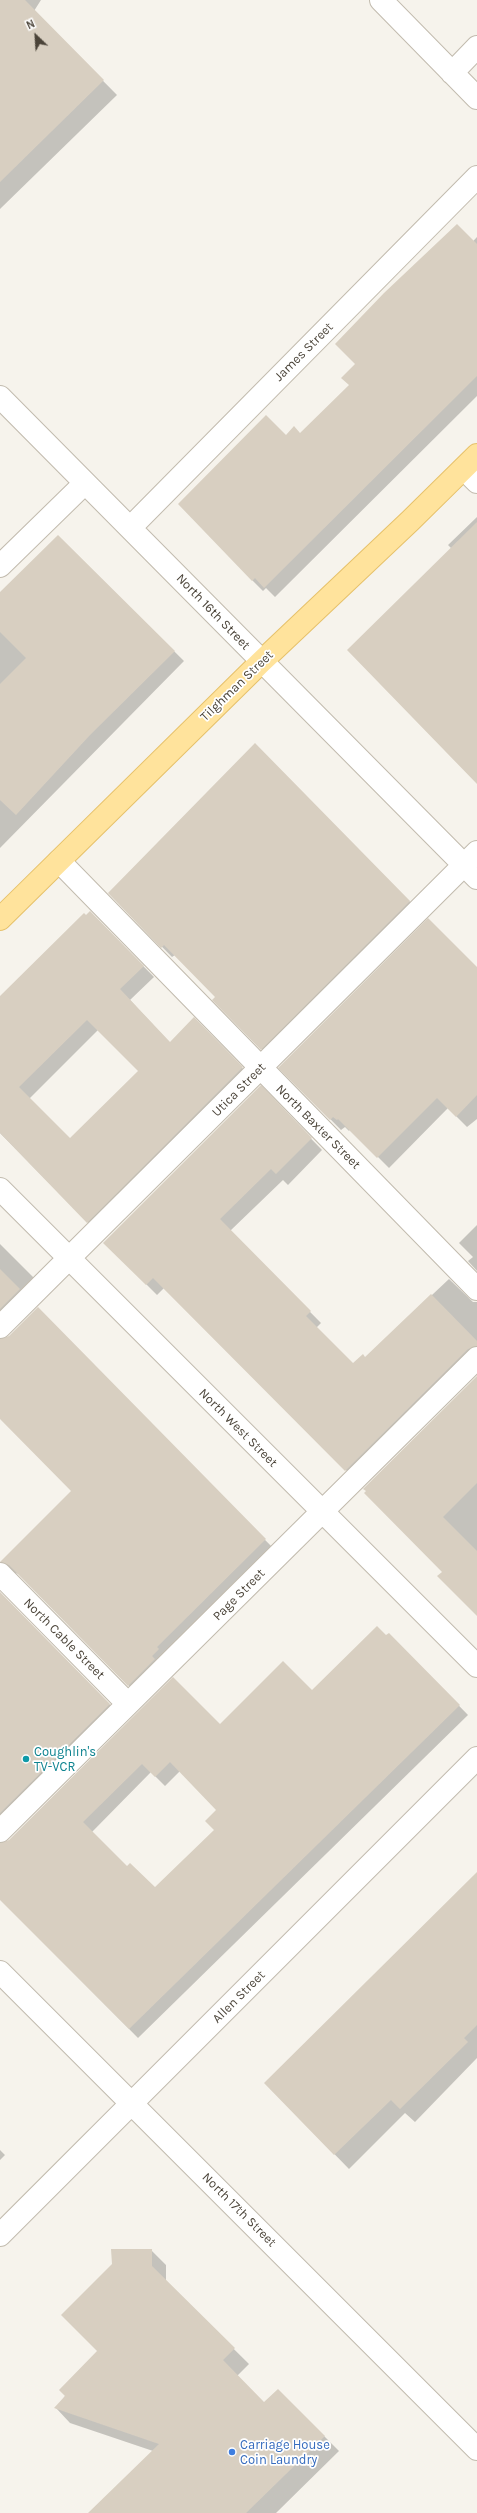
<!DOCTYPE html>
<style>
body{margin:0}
#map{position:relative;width:477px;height:2513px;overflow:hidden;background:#f6f3ec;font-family:Karla,sans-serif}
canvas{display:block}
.north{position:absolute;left:16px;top:16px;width:40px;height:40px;-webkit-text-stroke:3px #fff;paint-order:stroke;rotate:335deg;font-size:11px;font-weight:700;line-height:16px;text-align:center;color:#4b4439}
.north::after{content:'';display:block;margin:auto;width:14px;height:18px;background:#4b4439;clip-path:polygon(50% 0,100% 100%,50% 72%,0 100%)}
</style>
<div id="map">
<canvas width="477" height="2513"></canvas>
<div class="north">N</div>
</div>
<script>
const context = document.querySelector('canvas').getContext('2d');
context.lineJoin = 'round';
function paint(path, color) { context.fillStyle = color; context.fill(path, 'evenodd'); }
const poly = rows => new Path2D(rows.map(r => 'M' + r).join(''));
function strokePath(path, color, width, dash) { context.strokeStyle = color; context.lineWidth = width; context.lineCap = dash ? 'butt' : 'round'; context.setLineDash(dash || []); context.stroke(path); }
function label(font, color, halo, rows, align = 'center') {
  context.font = font + ' Karla,sans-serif'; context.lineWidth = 3.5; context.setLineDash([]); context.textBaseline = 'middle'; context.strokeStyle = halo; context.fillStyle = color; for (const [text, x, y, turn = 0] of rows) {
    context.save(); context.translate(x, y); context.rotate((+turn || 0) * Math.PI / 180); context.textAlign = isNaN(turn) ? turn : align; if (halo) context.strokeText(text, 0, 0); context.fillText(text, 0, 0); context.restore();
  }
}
paint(poly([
 [0,0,41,0,34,11,117,95,0,209],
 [477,237,477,396,275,597,266,588,263,591,252,580,286,437,301,435,350,385,357,364],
 [477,517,477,782,451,548,448,545],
 [58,536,184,661,0,848,0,594],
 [255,745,420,912,272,1059,213,1000,217,997,175,955,172,957,109,893],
 [90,912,154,977,130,1000,170,1043,194,1019,253,1079,98,1233,0,1133,0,997],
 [98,1030,139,1071,70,1140,29,1099],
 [477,969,477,1119,467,1127,448,1108,389,1168,350,1129,349,1131,345,1127,341,1130,280,1068],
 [261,1087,322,1150,288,1185,283,1180,230,1231,321,1323,316,1328,353,1364,365,1358,449,1279,473,1302,477,1302,477,1362,357,1481,164,1288,157,1295,105,1243],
 [477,1225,477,1271,468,1261,473,1257,459,1243],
 [0,1244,41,1285,0,1328],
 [38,1309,274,1549,138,1695,19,1574,8,1571,0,1563,73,1491,0,1418,0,1339,9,1337],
 [477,1377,477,1615,443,1572,365,1493],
 [0,1593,119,1714,0,1832],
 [389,1634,468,1715,138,2038,0,1899,0,1843,9,1841,173,1678,220,1725,312,1691],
 [180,1771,218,1810,215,1830,155,1888,127,1867,92,1832,151,1772,165,1786],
 [477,1874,477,2058,415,2122,405,2113,349,2169,265,2083],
 [0,2150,5,2155,0,2160],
 [151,2250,166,2265,166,2282,249,2364,237,2376,264,2403,278,2390,339,2451,276,2513,102,2513,153,2451,70,2423,56,2408,99,2351]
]), '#0003');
paint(poly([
 [0,0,25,0,104,80,0,182],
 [457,224,477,244,477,376,264,588,255,578,252,581,178,504,266,415,286,435,294,426,300,433,349,385,341,378,355,364,335,344,384,293],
 [477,522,477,784,347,650],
 [58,535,175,651,90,735,16,815,0,800,0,684,26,658,0,632,0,592],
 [255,743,410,901,261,1050,212,1000,215,997,164,945,161,948,108,893],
 [90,911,144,966,120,989,170,1042,194,1017,243,1067,87,1223,0,1133,0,996,84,913,86,915],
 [87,1020,138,1071,70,1138,19,1087],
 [428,918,477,967,477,1095,456,1117,437,1098,377,1158,338,1119,337,1120,333,1117,330,1120,278,1068],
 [261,1085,312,1138,276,1174,271,1169,220,1219,311,1311,306,1316,353,1363,363,1354,365,1357,431,1294,477,1341,477,1346,468,1349,345,1471,153,1278,146,1285,103,1243],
 [0,1269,20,1289,0,1309],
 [38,1307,266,1539,157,1647,159,1649,152,1656,155,1659,128,1686,9,1565,0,1562,71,1491,0,1419,0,1339,9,1336],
 [477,1376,477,1483,443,1517,477,1551,477,1616,437,1576,442,1572,364,1493,366,1491,363,1489],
 [0,1592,110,1704,0,1813],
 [377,1626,386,1635,389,1633,460,1705,129,2029,0,1900,0,1843,9,1840,173,1677,220,1724,283,1661,312,1690],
 [170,1762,216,1810,205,1821,214,1830,155,1887,130,1863,127,1866,83,1822,142,1764,155,1777],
 [477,1872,477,2025,464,2038,468,2042,400,2109,391,2100,334,2155,264,2083],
 [111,2249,152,2249,152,2266,235,2348,223,2360,264,2402,278,2389,325,2436,246,2513,88,2513,159,2444,54,2408,65,2396,59,2390,97,2351,61,2315,112,2264]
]), '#d8cfc1');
const minor = poly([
 [381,0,477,98],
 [452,73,477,47],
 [0,397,477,878],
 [464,469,477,482],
 [130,528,477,177],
 [0,566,85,483],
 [59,861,477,1289],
 [0,1189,477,1666],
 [0,1327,477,852],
 [0,1574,128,1704],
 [0,1831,477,1358],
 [0,1972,477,2449],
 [0,2235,477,1758]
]);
const major = poly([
 [0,919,261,662,410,521,477,455]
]);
strokePath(minor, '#c2bbae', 24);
strokePath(major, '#e6c16a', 24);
strokePath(minor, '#fff', 22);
strokePath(major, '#ffe39c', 22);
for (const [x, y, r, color] of [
 [26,1759,4,"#0f9aa8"],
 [232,2452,4,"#3f7fe0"]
]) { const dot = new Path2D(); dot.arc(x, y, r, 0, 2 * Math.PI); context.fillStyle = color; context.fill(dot); strokePath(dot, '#fff', 1.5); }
label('13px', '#4b4439', '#fff', [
 ["James Street",304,352,-45],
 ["North 16th Street",213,612,46],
 ["Tilghman Street",237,686,-44],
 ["Utica Street",239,1090,-45],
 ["North Baxter Street",318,1127,45],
 ["North West Street",238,1428,45],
 ["Page Street",239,1595,-45],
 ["North Cable Street",64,1639,45],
 ["Allen Street",239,1997,-45],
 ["North 17th Street",239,2210,45]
]);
label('13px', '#0d838f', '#fff', [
 ["Coughlin's",34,1752],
 ["TV-VCR",34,1767]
], 'left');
label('13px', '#366cbe', '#fff', [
 ["Carriage House",240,2445],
 ["Coin Laundry",240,2460]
], 'left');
</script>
